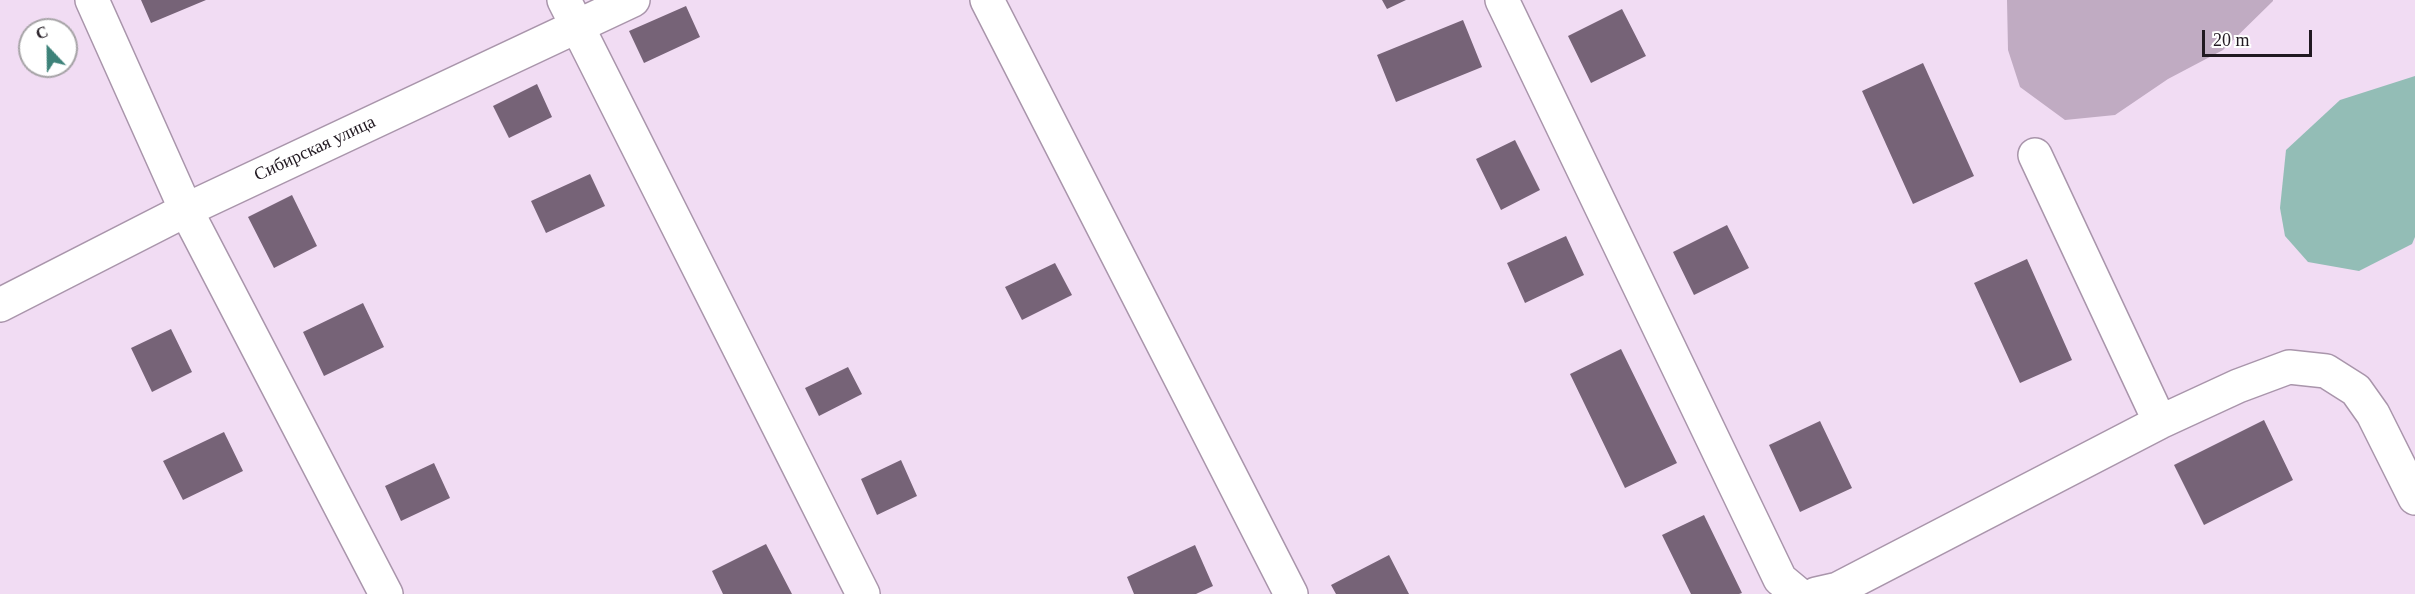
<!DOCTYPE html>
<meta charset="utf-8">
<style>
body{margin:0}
#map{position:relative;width:2415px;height:594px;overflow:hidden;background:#f1dcf3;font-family:Georgia,serif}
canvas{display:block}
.north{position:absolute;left:18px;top:18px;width:60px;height:60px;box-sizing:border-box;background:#fff;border:2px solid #a6a3a6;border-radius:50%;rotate:338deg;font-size:16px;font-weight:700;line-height:24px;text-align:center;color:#211921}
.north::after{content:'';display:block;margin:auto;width:21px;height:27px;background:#3d8279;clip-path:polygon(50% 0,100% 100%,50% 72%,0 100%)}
.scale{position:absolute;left:2202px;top:30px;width:110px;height:27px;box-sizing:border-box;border:3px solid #211921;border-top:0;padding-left:8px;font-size:18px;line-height:21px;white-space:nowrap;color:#211921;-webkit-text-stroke:4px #fff;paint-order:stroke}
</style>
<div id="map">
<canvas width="2415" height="594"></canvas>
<div class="north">С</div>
<div class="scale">20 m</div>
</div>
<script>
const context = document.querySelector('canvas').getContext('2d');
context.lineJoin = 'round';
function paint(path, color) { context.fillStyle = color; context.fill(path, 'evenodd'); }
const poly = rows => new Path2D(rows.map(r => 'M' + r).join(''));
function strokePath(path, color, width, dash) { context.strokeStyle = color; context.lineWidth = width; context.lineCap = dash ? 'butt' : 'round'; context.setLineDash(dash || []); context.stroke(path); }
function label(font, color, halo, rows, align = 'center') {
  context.font = font + ' Georgia,serif'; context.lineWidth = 4.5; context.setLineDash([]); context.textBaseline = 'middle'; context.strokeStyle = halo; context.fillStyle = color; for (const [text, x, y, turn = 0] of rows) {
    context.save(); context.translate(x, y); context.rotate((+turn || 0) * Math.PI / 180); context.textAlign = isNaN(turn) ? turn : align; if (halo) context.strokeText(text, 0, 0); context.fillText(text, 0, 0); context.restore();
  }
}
paint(poly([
 [2007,0,2273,0,2273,1,2223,50,2168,79,2115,115,2065,120,2020,87,2008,50]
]), '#c0abc2');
paint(poly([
 [2415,76,2415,237,2412,244,2359,271,2308,262,2285,236,2280,208,2286,150,2340,100]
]), '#93bdb6');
paint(poly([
 [141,0,206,0,151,23],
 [1382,0,1406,0,1387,9],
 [686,6,700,37,644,63,629,31],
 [1622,9,1646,56,1591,83,1568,36],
 [1463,20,1482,67,1396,102,1377,55],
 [1923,63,1974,176,1913,204,1862,91],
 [537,84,552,117,509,138,493,106],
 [1515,140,1540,190,1501,210,1476,159],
 [590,174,605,206,546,233,531,201],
 [292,195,317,246,274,268,248,217],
 [1727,225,1749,268,1694,295,1673,252],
 [1566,236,1584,275,1525,303,1507,263],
 [2027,259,2072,360,2020,383,1974,283],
 [1055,263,1072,295,1022,320,1005,287],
 [363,303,384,347,324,376,303,332],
 [171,329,192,372,152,392,131,348],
 [1621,349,1677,463,1625,488,1570,374],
 [848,367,862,394,819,416,805,388],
 [2264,420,2293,480,2204,525,2174,465],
 [1820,421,1852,488,1800,512,1769,445],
 [224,432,243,471,183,500,163,461],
 [901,460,917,496,877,515,861,479],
 [434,463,450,498,401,521,385,486],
 [1704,515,1742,593,1739,594,1691,594,1662,535],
 [766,544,792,594,723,594,712,571],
 [1195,545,1213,586,1196,594,1134,594,1127,577],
 [1389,555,1409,594,1336,594,1331,585]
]), '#766377');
const minor = poly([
 [92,0,186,210,386,594],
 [564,0,863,594],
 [987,0,1291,594],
 [1502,0,1780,579,1798,594],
 [2035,155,2160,422],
 [0,305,186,210,633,0],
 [1816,594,1838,589,2160,422,2238,386,2289,367,2326,371,2356,390,2373,414,2415,498]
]);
strokePath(minor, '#a995ab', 36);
strokePath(minor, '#fff', 33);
label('18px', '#211921', '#fff', [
 ["Сибирская улица",315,149,-25]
]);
</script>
